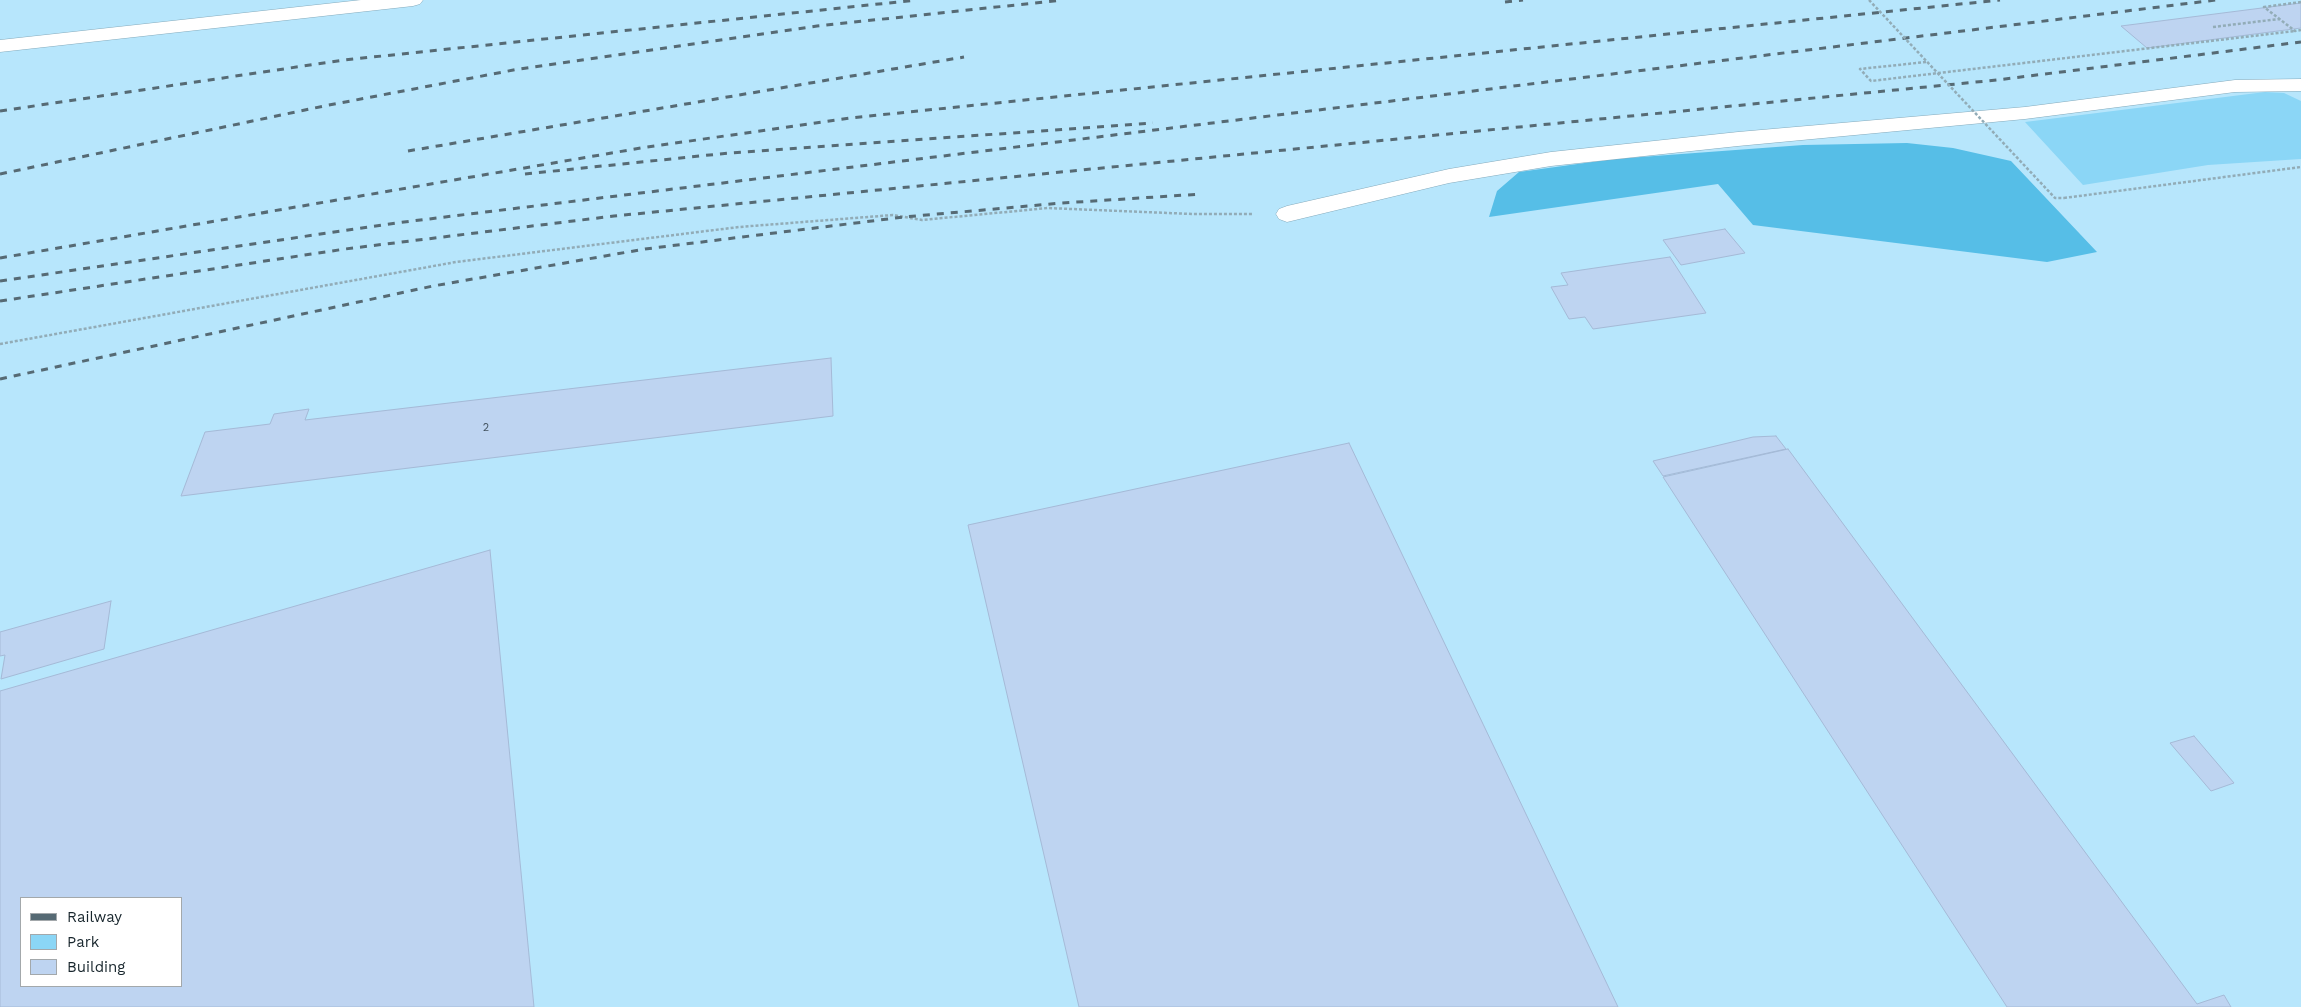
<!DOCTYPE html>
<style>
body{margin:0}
#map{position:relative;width:2301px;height:1007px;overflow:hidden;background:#cdecfa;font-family:"Work Sans",sans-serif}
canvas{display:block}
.legend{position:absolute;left:20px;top:897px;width:162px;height:90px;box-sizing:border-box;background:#fff;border:1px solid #a3a8ab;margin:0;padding:6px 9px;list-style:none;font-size:15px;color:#18262d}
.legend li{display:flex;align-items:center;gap:10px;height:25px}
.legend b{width:25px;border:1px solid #a3a8ab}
</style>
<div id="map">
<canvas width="2301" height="1007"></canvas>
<ul class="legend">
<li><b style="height:6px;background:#566a74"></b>Railway</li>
<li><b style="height:14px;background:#8bd6f6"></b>Park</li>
<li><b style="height:14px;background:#bed4f1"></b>Building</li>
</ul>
</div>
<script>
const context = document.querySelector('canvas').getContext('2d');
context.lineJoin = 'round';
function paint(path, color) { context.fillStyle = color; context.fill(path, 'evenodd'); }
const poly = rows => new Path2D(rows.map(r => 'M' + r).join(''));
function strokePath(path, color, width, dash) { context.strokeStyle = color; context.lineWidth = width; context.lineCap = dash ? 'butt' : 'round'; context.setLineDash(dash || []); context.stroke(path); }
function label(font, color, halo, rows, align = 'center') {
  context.font = font + ' "Work Sans",sans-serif'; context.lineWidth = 4; context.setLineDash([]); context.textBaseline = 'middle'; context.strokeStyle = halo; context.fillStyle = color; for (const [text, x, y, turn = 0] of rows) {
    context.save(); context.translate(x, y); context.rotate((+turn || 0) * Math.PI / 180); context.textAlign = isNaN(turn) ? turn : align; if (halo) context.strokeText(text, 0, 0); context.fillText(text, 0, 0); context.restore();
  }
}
paint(poly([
 [0,0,2301,0,2301,1007,0,1007],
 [21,898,181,898,181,986,21,986]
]), '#b7e6fc');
paint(poly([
 [2265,92,2284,93,2301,101,2301,159,2208,165,2083,185,2025,122]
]), '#8bd6f6');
paint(poly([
 [1907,143,1953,148,2011,161,2097,252,2047,262,1753,225,1718,184,1489,217,1497,191,1519,172,1614,159,1803,145]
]), '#56bee7');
const building = poly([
 [2301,3,2301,28,2147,48,2121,26,2301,3],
 [1725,229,1745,253,1681,265,1663,240,1725,229],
 [1670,257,1706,313,1593,329,1585,317,1569,319,1551,287,1568,285,1561,273,1670,257],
 [831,358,833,416,181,496,205,432,270,424,274,414,309,409,305,420,831,358],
 [1776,436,1786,449,1663,476,1653,461,1753,437,1776,436],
 [1349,443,1618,1007,1079,1007,968,525,1349,443],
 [1788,449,2197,1004,2224,995,2231,1007,2007,1007,1663,477,1788,449],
 [490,550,534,1007,0,1007,0,691,490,550],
 [21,898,181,898,181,986,21,986,21,898],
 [111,601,104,649,1,679,5,655,0,656,0,632,111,601],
 [2194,736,2234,783,2211,791,2170,743,2194,736]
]);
paint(building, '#bed4f1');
strokePath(building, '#a5bad7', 1);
const service = poly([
 [361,0,423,0,420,4,413,6,0,52,0,40,361,0],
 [2301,79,2301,91,2235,92,2025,119,1738,146,1551,166,1449,183,1287,222,1279,219,1276,214,1279,209,1287,206,1449,169,1551,152,1738,132,2025,107,2235,80,2301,79]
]);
strokePath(service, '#86abbc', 1);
strokePath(poly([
 [2301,2,2264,7,2295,31,2301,30],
 [2213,27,2279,19],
 [1926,62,1860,69,1871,81,2295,31],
 [2064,198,2301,167],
 [0,344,456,262,739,227,893,215,922,220,1048,208,1192,214,1253,214]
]), '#92acb7', 2.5, [3, 2]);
paint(service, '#fff');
strokePath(poly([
 [1505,2,1523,0],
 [0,111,344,60,917,0],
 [408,151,964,57],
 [0,174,324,106,519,69,817,26,1063,0],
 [525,174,729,153,1153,123],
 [261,213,641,148,850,118,2000,0],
 [0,258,268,212],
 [0,281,396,223,2216,0],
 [0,301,345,249,614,216,1997,80,2301,42],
 [0,379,433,286,645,249,904,217,1062,203,1202,194]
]), '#566a74', 3, [7, 7]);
strokePath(poly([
 [1869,0,2055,198,2064,198]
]), '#92acb7', 2.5, [3, 2]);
label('11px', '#42525e', null, [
 ["2",486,428]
]);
</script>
